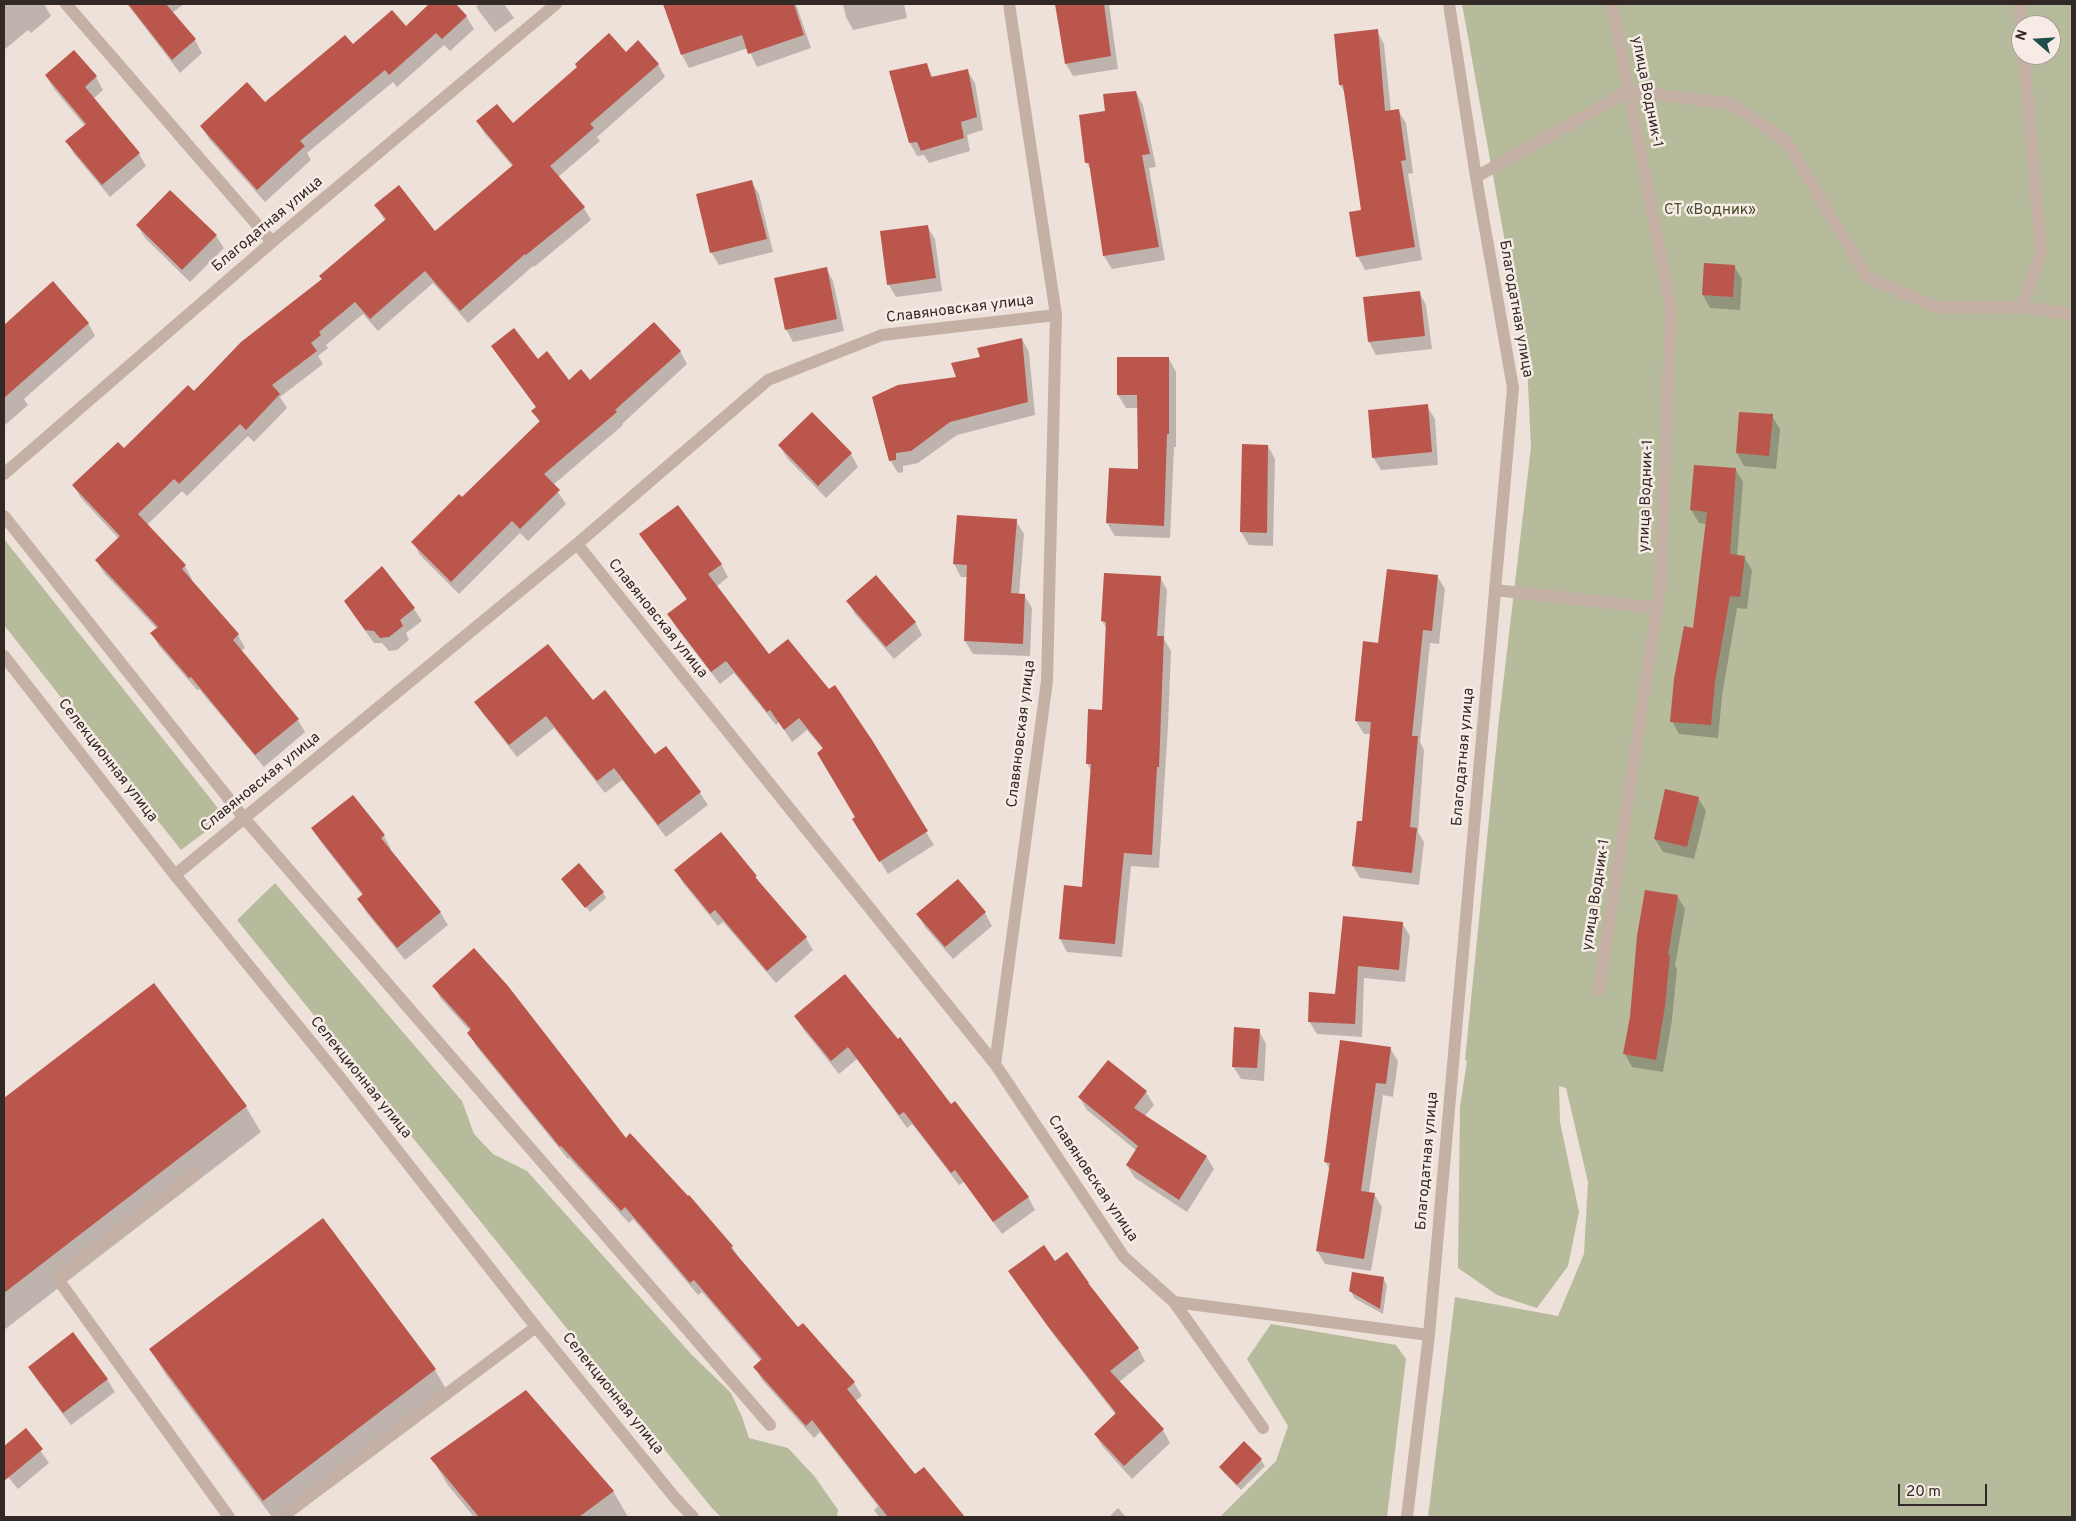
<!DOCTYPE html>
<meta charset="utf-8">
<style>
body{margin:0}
#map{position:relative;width:2076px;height:1521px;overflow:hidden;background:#eee1d9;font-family:Overpass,sans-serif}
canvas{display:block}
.frame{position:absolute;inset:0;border:5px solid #322826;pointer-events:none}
.north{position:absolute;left:2011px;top:15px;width:50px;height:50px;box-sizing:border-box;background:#f7ece5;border:1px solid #a89e99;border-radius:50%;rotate:289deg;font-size:14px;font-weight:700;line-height:20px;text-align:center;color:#322826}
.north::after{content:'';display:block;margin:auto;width:18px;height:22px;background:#204f4b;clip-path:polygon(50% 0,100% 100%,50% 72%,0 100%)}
.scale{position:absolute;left:1898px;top:1484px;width:89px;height:22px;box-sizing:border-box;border:2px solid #322826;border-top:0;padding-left:6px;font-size:15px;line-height:18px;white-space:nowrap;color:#322826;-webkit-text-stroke:4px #f7ece5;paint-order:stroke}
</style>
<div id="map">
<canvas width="2076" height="1521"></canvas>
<div class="frame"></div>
<div class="north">N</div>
<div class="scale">20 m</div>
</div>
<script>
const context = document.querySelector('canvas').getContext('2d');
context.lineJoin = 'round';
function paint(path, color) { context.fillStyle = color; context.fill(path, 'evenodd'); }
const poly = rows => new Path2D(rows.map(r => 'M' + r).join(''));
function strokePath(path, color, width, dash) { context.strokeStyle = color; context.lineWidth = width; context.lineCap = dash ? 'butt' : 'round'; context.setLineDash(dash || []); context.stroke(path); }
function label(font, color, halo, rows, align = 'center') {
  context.font = font + ' Overpass,sans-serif'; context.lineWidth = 5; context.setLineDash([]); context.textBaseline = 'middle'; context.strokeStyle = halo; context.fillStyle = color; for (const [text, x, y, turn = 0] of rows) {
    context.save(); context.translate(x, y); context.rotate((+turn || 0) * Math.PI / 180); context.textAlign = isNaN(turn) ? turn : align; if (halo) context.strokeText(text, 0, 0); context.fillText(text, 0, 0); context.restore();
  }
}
paint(poly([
 [1462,4,2072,4,2072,1517,1428,1517,1455,1297,1558,1316,1584,1254,1588,1182,1566,1088,1559,1086,1560,1122,1579,1212,1568,1266,1537,1308,1497,1295,1458,1268,1460,1107,1467,1061,1465,1060,1499,719,1531,447,1527,364],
 [2021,25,2051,25,2051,55,2021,55],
 [4,539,225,817,181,850,4,625],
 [275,883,462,1101,474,1134,493,1154,527,1171,692,1355,731,1393,742,1417,749,1438,788,1448,815,1477,838,1510,837,1517,721,1517,711,1507,237,920],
 [1271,1324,1396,1345,1406,1359,1387,1517,1220,1517,1276,1461,1288,1426,1247,1359]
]), '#b5bb9b');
paint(poly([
 [4,4,44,4,51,16,31,33,28,30,4,50],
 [127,4,184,4,172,13,195,40,202,53,180,73],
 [431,4,455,4,466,16,474,29,450,51,444,45,397,87,393,82,307,153,311,160,265,202,209,139,201,126,265,103,353,46,406,28],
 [480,4,504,4,514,18,495,32,476,7],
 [680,4,727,4,729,9,745,4,796,4,811,48,757,67,748,48,689,68,682,55,666,8],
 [843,4,904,4,907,18,853,30,846,17],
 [1057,4,1109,4,1118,69,1073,76,1066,64],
 [1377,31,1384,44,1391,112,1398,110,1406,123,1413,173,1408,174,1422,260,1365,270,1358,257,1350,213,1362,211,1346,94,1340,85,1335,35],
 [625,54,658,64,665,77,597,137,600,141,558,177,584,208,591,220,534,267,533,266,468,323,433,283,378,331,363,314,326,345,328,348,318,356,323,364,280,397,287,408,254,442,248,436,187,496,182,491,147,525,185,566,192,579,190,581,238,635,245,648,241,651,298,720,305,732,264,767,199,689,197,690,159,646,152,634,157,629,104,573,96,560,119,539,81,498,73,485,124,450,323,280,385,221,376,205,435,233,513,167,485,134,477,121,512,124],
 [926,64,933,77,967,70,975,83,983,130,967,135,970,151,929,163,924,155,917,156,910,143],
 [46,76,96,77,103,90,93,99,139,154,146,166,110,197,74,154,67,141,85,126,54,89],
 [1136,92,1143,105,1156,167,1149,168,1165,260,1112,269,1104,256,1092,172,1087,163,1106,112],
 [751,181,759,194,773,252,719,265,711,252],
 [138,226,216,236,224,248,190,282,145,238],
 [927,226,935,239,942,291,896,297,889,285],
 [1734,266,1742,279,1740,310,1710,308,1703,295],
 [826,268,833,281,844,331,793,342,786,329],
 [53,283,88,323,95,336,24,399,28,405,4,426,4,326],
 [1419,292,1426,305,1432,349,1376,355,1369,342],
 [1022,339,1029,352,1035,415,957,435,918,463,903,466,903,472,898,473,890,460,873,398,957,378,982,358],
 [493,346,537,360,569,382,590,382,680,351,687,364,622,424,623,425,553,485,566,504,528,541,520,533,459,594,420,555,413,542,462,499,540,423,533,411,537,408],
 [1169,359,1176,372,1176,447,1174,447,1170,538,1115,536,1107,523,1139,470,1139,408,1126,408,1118,395],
 [1427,406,1435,419,1438,465,1381,470,1373,457],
 [1740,413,1772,416,1780,429,1776,469,1744,466,1737,453],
 [779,445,851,454,858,467,826,498,787,458],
 [1244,446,1268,446,1275,459,1273,546,1249,545,1241,532],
 [1735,469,1743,482,1737,556,1744,557,1752,570,1747,609,1737,608,1722,696,1718,738,1679,734,1672,721,1694,629,1706,524,1699,523,1691,510],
 [1016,521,1024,534,1019,595,1024,595,1032,608,1030,656,973,654,965,641,968,577,961,577,954,564],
 [641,534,721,564,728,577,716,587,769,656,871,741,934,845,888,874,862,832,857,818,823,749,807,730,792,742,779,722,776,725,734,673,720,684,676,627,669,614,687,600],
 [382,568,414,609,422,621,406,633,409,640,397,650,389,651,382,643,374,643,353,614],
 [1437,576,1445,589,1439,644,1430,643,1420,742,1424,750,1418,832,1424,842,1419,885,1360,878,1353,866,1363,823,1371,734,1364,734,1356,721],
 [1160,577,1167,590,1164,639,1171,651,1168,726,1159,868,1131,866,1122,957,1067,952,1060,939,1084,889,1091,771,1087,763,1103,711,1107,629,1102,621],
 [848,601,915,622,922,635,894,659,855,614],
 [476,702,592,702,655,756,666,748,700,793,708,805,666,837,622,780,605,793,554,728,517,757,484,715],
 [352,796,384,836,391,849,390,850,440,912,448,925,405,960,366,912,359,899,363,896,320,841,312,828],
 [1698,798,1706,811,1694,859,1663,852,1655,839],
 [676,870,756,877,762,887,806,938,813,950,776,983,723,922,718,926,683,883],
 [562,879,603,892,606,898,590,912],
 [1677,896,1685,909,1675,966,1677,969,1672,1020,1663,1072,1632,1067,1625,1054],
 [985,913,992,926,953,959,925,927,918,914],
 [1344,917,1402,923,1410,936,1405,982,1364,978,1362,1037,1317,1034,1309,1021,1336,995],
 [153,985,246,1107,261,1132,4,1330,4,1100],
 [434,986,625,1139,732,1247,740,1260,798,1328,854,1383,862,1396,855,1401,914,1476,924,1469,964,1517,879,1517,874,1510,878,1506,820,1432,814,1438,762,1380,755,1367,761,1361,702,1292,698,1295,633,1219,629,1223,569,1158,568,1159,476,1046,469,1033,471,1032,441,999],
 [795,1016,951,1106,1028,1197,1035,1210,1002,1234,964,1182,959,1185,912,1124,907,1128,857,1059,839,1074,803,1029],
 [1259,1031,1266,1044,1264,1081,1241,1079,1233,1066],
 [1390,1048,1398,1061,1393,1097,1383,1095,1369,1193,1374,1194,1382,1207,1371,1271,1325,1264,1317,1251,1330,1170,1325,1161],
 [1108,1061,1146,1092,1154,1105,1144,1117,1206,1156,1214,1169,1187,1212,1135,1178,1127,1166,1137,1151,1087,1110,1079,1097],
 [322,1220,435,1370,450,1396,290,1517,272,1517,166,1375,151,1350],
 [1055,1263,1088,1283,1138,1348,1145,1361,1119,1382,1163,1430,1170,1443,1132,1479,1103,1447,1095,1434,1116,1415,1056,1338,1009,1272],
 [1383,1278,1387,1285,1383,1314,1354,1298,1351,1291],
 [29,1367,107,1379,115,1392,71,1425,37,1380],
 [26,1430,49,1463,18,1489,4,1472,4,1448],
 [1244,1443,1261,1460,1265,1466,1241,1490,1224,1473,1220,1467],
 [432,1458,613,1491,628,1517,474,1517,447,1484],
 [1118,1508,1126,1517,1109,1517]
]), '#0003');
paint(poly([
 [128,4,166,4,196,39,172,60],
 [429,4,456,4,467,16,442,39,436,33,389,75,385,70,300,141,305,146,257,190,200,126,247,82,265,102,345,35,353,44,392,10,406,26],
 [663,4,794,4,804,35,748,54,742,35,681,55],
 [1055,4,1104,4,1111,56,1065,64],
 [1378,29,1385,111,1399,109,1406,160,1401,161,1415,247,1356,257,1349,212,1361,210,1343,85,1339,85,1334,34],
 [609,33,626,52,638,40,659,64,590,124,594,128,550,166,585,207,526,255,525,254,460,311,425,271,370,319,355,302,319,332,321,335,311,343,317,351,272,385,280,394,246,430,240,424,179,484,174,479,138,514,186,565,182,569,239,634,233,640,299,719,255,755,191,677,189,678,150,633,158,627,95,560,120,536,72,485,118,442,124,448,188,385,194,391,241,342,322,279,319,276,386,219,374,205,399,185,435,231,513,165,476,121,497,104,513,123,577,67,575,64],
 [74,50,97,76,85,87,140,153,102,185,65,141,86,124,45,75],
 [927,63,931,77,968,69,977,117,961,122,964,138,921,151,917,142,909,143,889,71],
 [1136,91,1150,154,1142,155,1159,247,1103,256,1089,163,1085,163,1079,115,1105,111,1103,94],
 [752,180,767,239,710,253,696,194],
 [170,190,217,235,182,270,136,225],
 [928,225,936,278,887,285,880,231],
 [1704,263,1735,265,1733,297,1702,295],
 [827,267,837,319,785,330,774,278],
 [53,281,89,323,4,398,4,325],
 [1420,291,1425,336,1368,342,1363,297],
 [654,322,681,351,615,410,617,412,544,474,560,490,520,529,512,521,451,582,411,542,459,494,462,497,540,421,531,411,536,407,491,346,514,328,538,359,547,351,569,380,581,369,590,380],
 [1022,338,1028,402,950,422,911,451,896,453,896,460,889,461,872,397,898,385,956,377,951,363,980,357,977,348],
 [1117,357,1169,357,1169,434,1167,434,1164,526,1106,523,1109,468,1138,469,1137,395,1117,395],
 [1428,404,1432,452,1372,458,1368,410],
 [812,412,852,453,818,486,778,445],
 [1739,412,1773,414,1769,456,1736,453],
 [1242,444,1268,445,1267,533,1240,532],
 [1694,465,1736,468,1730,554,1745,556,1740,597,1730,596,1715,682,1711,725,1670,722,1674,679,1684,626,1693,628,1707,512,1690,510],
 [678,505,722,564,708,574,769,654,788,639,829,689,835,685,872,740,928,831,879,862,852,819,855,817,817,753,823,748,799,718,784,730,770,710,767,712,726,661,711,672,667,614,687,599,639,534],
 [957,515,1017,519,1011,593,1025,594,1023,644,964,641,967,565,953,564],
 [382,566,415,608,400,620,403,626,389,637,380,638,374,631,365,630,344,601],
 [1387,569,1438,575,1432,631,1423,630,1412,736,1418,736,1410,827,1417,828,1412,873,1352,866,1357,821,1362,821,1371,722,1355,721,1363,641,1378,643],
 [1104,573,1161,576,1157,636,1164,636,1159,767,1157,767,1152,855,1124,853,1115,944,1059,939,1064,885,1082,887,1091,764,1086,764,1088,709,1102,710,1106,622,1101,621],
 [876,575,916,622,886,647,846,601],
 [548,644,593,700,605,690,655,754,666,746,701,792,658,825,614,768,597,781,546,716,509,745,474,702],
 [1665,789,1699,797,1687,847,1654,839],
 [353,795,385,835,381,838,441,912,397,948,357,899,363,894,311,828],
 [721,832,757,876,755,877,807,937,767,971,715,910,710,914,674,870],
 [579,863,604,892,585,908,561,879],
 [958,879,986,912,945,947,916,914],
 [1645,890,1678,895,1668,955,1670,955,1665,1006,1656,1060,1623,1054,1630,1017,1637,936],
 [1343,916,1403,922,1399,970,1358,966,1355,1024,1308,1022,1309,992,1335,994],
 [474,948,508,986,626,1138,630,1133,688,1196,689,1195,733,1246,731,1248,798,1327,803,1323,855,1382,847,1389,915,1474,924,1467,965,1517,888,1517,812,1420,806,1426,753,1367,762,1359,694,1280,690,1283,625,1207,621,1211,561,1146,560,1147,467,1033,471,1029,432,986],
 [845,974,898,1039,900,1037,951,1104,955,1101,1029,1197,993,1222,955,1170,951,1173,904,1112,899,1115,848,1047,831,1061,794,1016],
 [154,983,247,1106,4,1293,4,1098],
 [1234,1027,1260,1029,1257,1068,1232,1067],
 [1340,1040,1391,1047,1386,1084,1376,1083,1361,1191,1375,1193,1364,1259,1316,1251,1330,1163,1324,1162],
 [1108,1060,1147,1091,1134,1108,1207,1156,1179,1200,1126,1165,1138,1146,1078,1097],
 [323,1218,436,1369,263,1501,149,1349],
 [1044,1245,1055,1261,1067,1252,1089,1283,1088,1283,1139,1348,1110,1371,1164,1429,1124,1466,1094,1434,1116,1413,1047,1325,1008,1271],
 [1352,1272,1384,1277,1380,1309,1349,1291],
 [73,1332,108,1379,63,1413,28,1367],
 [526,1390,614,1491,579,1517,479,1517,430,1458],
 [26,1428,43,1449,4,1481,4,1446],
 [1244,1441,1262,1459,1237,1485,1219,1467]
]), '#ba564c');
strokePath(poly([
 [66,4,272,242],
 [2020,4,2021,25],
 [2022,307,2041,253,2024,55],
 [4,516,244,818,770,1425],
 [1495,590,1657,608],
 [196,1174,57,1278,229,1517],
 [282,1517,536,1327]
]), '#c5b0a6', 12);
strokePath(poly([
 [1476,177,1629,91,1732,104,1787,142,1867,277,1936,307,2022,307,2072,314],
 [4,474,272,242,556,4],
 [577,544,995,1064,1124,1257,1174,1302,1429,1335],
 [4,656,175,875,342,1080,536,1327,675,1498,693,1517],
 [175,875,577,544,768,380,882,335,1056,315],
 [1599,990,1660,588,1671,309,1612,4],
 [995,1064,1047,681,1056,315,1009,4],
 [1174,1302,1263,1428],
 [1407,1517,1429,1335,1513,388,1476,177,1449,4]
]), '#c5b0a6', 12);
label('15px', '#322826', '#f7ece5', [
 ["улица Водник-1",1646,92,79],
 ["Благодатная улица",268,225,-40],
 ["Благодатная улица",1515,309,80],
 ["Славяновская улица",960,310,-7],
 ["улица Водник-1",1647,496,-88],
 ["Славяновская улица",657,619,51],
 ["Славяновская улица",1022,734,-83],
 ["Благодатная улица",1464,757,-85],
 ["Селекционная улица",107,761,52],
 ["Славяновская улица",261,783,-39],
 ["улица Водник-1",1597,895,-81],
 ["Селекционная улица",360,1078,51],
 ["Благодатная улица",1428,1161,-85],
 ["Славяновская улица",1092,1179,56],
 ["Селекционная улица",612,1394,51]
]);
label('15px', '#464d2d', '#f7ece5', [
 ["СТ «Водник»",1710,211]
]);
</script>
